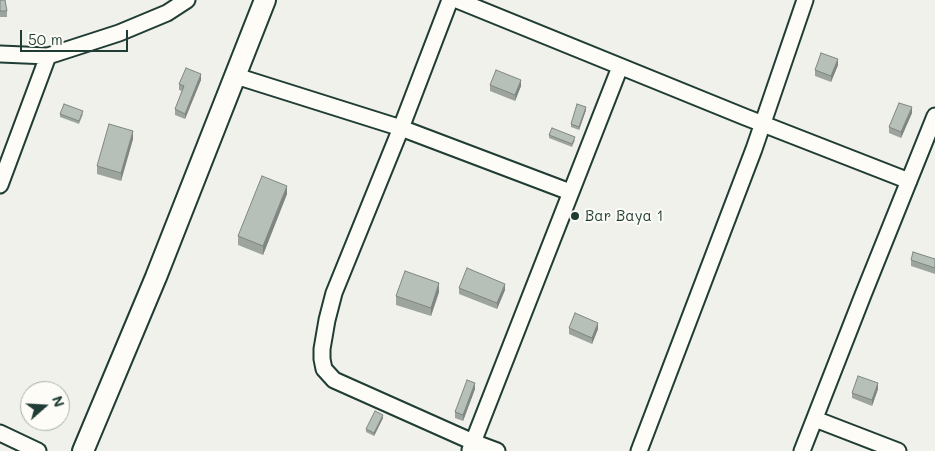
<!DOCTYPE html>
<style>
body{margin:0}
#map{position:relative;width:935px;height:451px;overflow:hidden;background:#f0f1eb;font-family:Mali,sans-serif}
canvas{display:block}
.north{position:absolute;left:20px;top:381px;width:50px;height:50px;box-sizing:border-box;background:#fdfcf7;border:1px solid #a4b0a9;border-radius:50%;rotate:71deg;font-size:14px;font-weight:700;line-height:20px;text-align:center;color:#1f3d34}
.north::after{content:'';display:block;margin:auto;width:18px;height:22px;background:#1f3d34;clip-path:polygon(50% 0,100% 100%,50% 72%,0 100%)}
.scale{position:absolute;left:20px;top:30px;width:108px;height:22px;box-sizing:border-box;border:2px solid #1f3d34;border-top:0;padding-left:6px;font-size:15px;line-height:18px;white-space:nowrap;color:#1f3d34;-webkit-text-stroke:4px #fdfcf7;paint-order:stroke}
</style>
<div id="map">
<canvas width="935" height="451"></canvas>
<div class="north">N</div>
<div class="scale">50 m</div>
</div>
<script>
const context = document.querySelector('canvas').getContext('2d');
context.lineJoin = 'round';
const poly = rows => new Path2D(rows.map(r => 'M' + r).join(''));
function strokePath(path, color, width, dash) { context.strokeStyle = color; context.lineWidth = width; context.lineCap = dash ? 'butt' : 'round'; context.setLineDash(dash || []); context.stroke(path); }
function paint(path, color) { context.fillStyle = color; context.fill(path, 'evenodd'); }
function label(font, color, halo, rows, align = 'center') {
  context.font = font + ' Mali,sans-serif'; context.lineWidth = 4; context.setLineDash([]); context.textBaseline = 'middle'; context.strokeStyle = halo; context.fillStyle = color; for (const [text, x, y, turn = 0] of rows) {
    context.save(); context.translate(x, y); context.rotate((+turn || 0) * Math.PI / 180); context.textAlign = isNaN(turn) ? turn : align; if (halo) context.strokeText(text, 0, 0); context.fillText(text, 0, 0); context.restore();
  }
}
const street = poly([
 [450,0,401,128,334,293,327,320,322,349,322,359,324,369,334,380,473,442,497,451],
 [457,0,745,117,909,181],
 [0,54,48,56,119,33,167,13,187,0],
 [236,76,401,128,570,192],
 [0,185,48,56],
 [815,419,898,451],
 [0,433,38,451],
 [470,450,620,67],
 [639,451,754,149,805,0],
 [802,451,863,295,935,116]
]);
const secondary = poly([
 [83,451,156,277,265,0]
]);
strokePath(street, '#1f3d34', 19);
strokePath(secondary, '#1f3d34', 24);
strokePath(street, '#fdfcf7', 15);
strokePath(secondary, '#fdfcf7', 20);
paint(poly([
 [0,0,7,11,7,17,0,17],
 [838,65,831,82,815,76,815,70],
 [201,80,185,119,175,115,175,109,182,91,179,90,179,84],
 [490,85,521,86,515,101,490,91],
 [586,110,579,130,571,127,571,124],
 [912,113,901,138,889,133,889,127],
 [60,114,83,114,79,124,60,117],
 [549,135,575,140,572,147,549,138],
 [133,139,121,181,97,174,97,166],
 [287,194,263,255,238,245,238,236],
 [935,259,935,274,911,266,911,260],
 [459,288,505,290,497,309,459,294],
 [439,292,431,316,396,305,396,296],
 [569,328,598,329,592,344,569,334],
 [475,389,463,421,455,418,455,412],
 [878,389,872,406,852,398,852,393],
 [383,418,374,436,366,432,366,429]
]), '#9da49e');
paint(poly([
 [838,59,838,65,831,82,831,76],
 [201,74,201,80,185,119,185,114],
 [521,80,521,86,515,101,515,95],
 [586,107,586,110,579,130,579,127],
 [912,107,912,113,901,138,901,132],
 [133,131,133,139,121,181,121,173],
 [287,186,287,194,263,255,263,246],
 [439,283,439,292,431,316,431,308],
 [505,284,505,290,497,309,497,303],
 [598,323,598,329,592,344,592,338],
 [475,383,475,389,463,421,463,415],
 [878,383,878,389,872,406,872,400],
 [383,415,383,418,374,436,374,433]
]), '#7f8681');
const building = poly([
 [0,0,5,0,7,11,0,11,0,0],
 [821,53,838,59,831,76,815,70,821,53],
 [186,68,201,74,185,114,175,109,184,86,179,84,186,68],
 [496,70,521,80,515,95,490,85,496,70],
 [899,103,912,107,901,132,889,127,899,103],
 [64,104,83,111,79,121,60,114,64,104],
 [577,104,586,107,579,127,571,124,577,104],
 [109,124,133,131,121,173,97,166,109,124],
 [552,128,575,137,572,144,549,135,552,128],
 [262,176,287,186,263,246,238,236,262,176],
 [913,252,935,259,935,268,911,260,913,252],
 [467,268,505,284,497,303,459,288,467,268],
 [405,271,439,283,431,308,396,296,405,271],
 [575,313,598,323,592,338,569,328,575,313],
 [858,376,878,383,872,400,852,393,858,376],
 [467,380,475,383,463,415,455,412,467,380],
 [375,411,383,415,374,433,366,429,375,411]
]);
paint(building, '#b6bfb8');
strokePath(building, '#7f8681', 1);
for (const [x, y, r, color] of [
 [575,216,5,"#1f3d34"]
]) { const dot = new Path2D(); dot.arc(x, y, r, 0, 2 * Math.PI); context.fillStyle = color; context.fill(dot); strokePath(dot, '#fdfcf7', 2); }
label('15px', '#1f3d34', '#fdfcf7', [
 ["Bar Baya 1",585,216]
], 'left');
</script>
